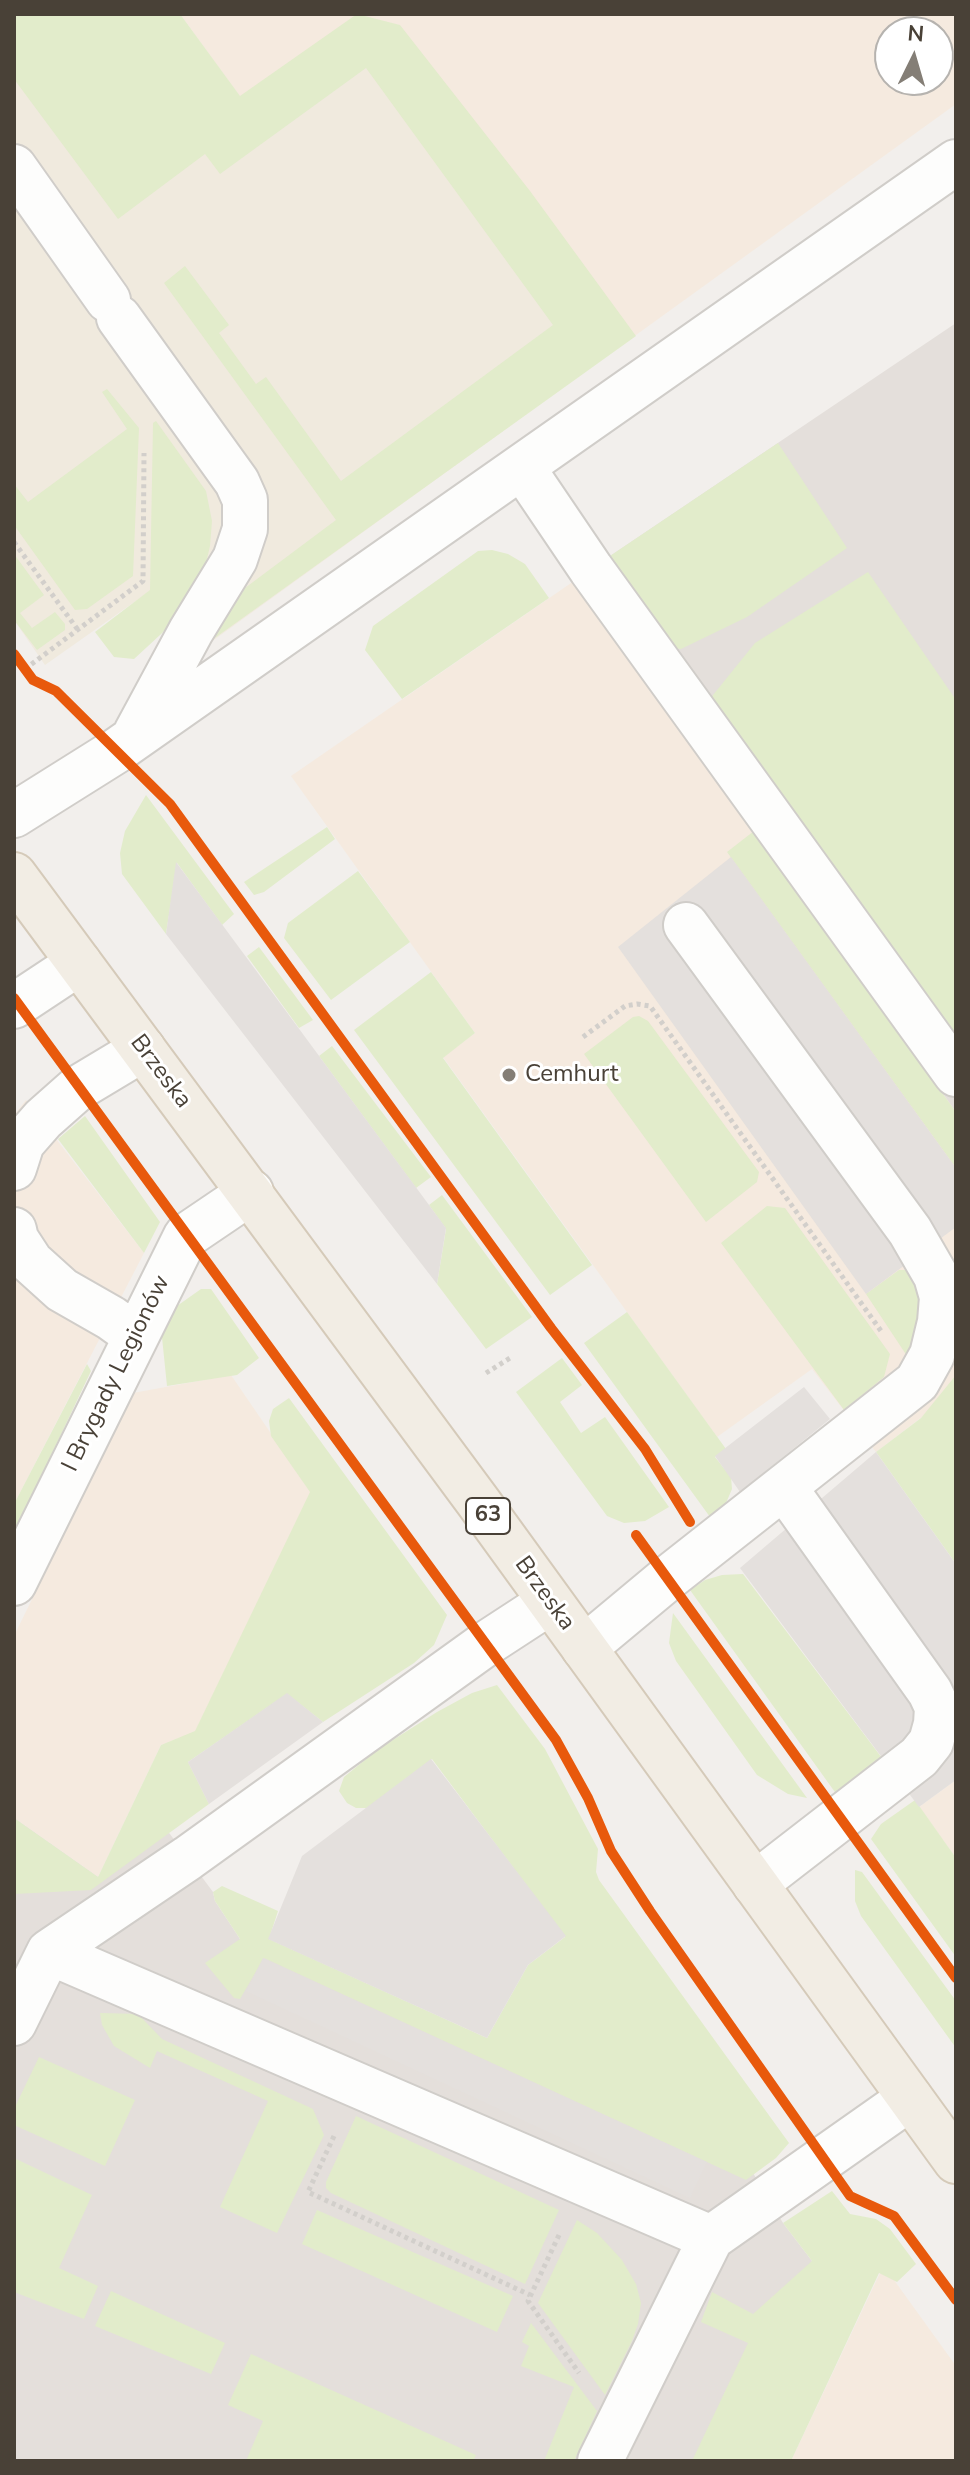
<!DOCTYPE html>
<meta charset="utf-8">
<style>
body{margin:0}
#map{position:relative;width:970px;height:2475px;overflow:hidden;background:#f2efec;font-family:"Nunito Sans",sans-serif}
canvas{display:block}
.frame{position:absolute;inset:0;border:16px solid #494137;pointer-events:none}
.north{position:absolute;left:874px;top:16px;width:80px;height:80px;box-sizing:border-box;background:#fff;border:2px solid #b6b3af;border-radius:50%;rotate:5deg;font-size:22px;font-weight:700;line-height:32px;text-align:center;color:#494137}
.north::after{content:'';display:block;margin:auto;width:28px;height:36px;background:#847e76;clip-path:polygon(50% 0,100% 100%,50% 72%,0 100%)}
</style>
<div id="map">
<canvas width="970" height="2475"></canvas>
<div class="frame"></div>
<div class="north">N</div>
</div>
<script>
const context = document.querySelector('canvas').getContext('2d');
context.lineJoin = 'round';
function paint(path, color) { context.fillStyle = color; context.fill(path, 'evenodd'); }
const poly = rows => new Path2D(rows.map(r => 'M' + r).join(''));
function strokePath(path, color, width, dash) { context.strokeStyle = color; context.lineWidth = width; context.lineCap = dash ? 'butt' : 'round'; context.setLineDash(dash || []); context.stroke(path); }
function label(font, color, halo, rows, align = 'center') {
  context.font = font + ' "Nunito Sans",sans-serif'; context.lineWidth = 6; context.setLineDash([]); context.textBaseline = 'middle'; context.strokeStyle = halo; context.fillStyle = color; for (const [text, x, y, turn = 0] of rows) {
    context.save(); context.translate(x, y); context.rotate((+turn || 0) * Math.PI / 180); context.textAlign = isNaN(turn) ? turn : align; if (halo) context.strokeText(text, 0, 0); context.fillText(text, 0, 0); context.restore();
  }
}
paint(poly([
 [180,14,956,14,956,104,618,348,240,97],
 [890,32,938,32,938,80,890,80],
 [574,581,956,1112,956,1391,876,1452,812,1369,717,1437,443,1057,475,1033,291,776],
 [26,1100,144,1253,14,1504,14,1115],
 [231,1375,311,1492,195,1732,161,1745,98,1877,14,1818,14,1636,133,1393],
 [956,1780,956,1858,919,1807],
 [880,2273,894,2280,956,2366,956,2461,791,2461]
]), '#f5eadf');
paint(poly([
 [956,323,956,1112,754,831,607,558],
 [14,1818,98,1877,161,1822,213,1892,215,1901,240,1939,753,2173,783,2223,812,2261,791,2461,14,2461]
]), '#e4dfdb');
paint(poly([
 [14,14,180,14,240,97,361,28,618,348,211,642,191,632,150,591,45,665,14,620]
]), '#f0eade');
paint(poly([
 [14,14,180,14,240,96,357,14,400,25,530,191,636,336,212,640,245,588,336,520,164,283,185,266,229,325,219,333,256,384,266,377,341,481,553,325,366,68,220,174,205,154,118,219,14,79],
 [107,389,139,428,133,576,87,609,75,610,14,525,14,484,28,502,127,429,102,392],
 [156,421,206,491,212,521,210,546,202,580,173,623,134,659,114,657,95,632,150,590,153,423],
 [778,443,847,548,747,617,681,649,670,648,607,558],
 [492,550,508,554,525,564,549,598,402,699,365,650,373,626,478,551],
 [14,554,44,595,20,613,32,628,55,612,65,624,65,630,37,650,14,620],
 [868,572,956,700,956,1046,709,700,755,643],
 [146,795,234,914,222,925,177,863,166,934,122,874,120,853,125,831],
 [327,827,335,839,264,892,254,895,244,882],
 [754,831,956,1112,956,1168,727,852],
 [358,871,410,942,331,1000,284,938,288,923],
 [259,947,313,1020,299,1028,247,956],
 [431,972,475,1033,443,1058,592,1265,550,1295,354,1030],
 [639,1016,648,1021,759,1172,757,1182,706,1222,584,1054,633,1017],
 [332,1046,431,1177,416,1188,319,1056],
 [85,1116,160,1222,144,1253,58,1139],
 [442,1195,532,1317,486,1349,437,1284,446,1229,429,1205],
 [767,1206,785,1208,890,1354,884,1377,844,1410,721,1243],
 [899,1270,906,1270,917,1275,922,1285,921,1334,907,1356,866,1294],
 [201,1289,211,1289,259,1358,237,1375,167,1386,160,1318],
 [627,1312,726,1449,715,1457,731,1477,732,1489,723,1510,710,1517,584,1343],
 [562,1358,582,1385,560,1402,581,1433,605,1417,669,1507,645,1521,624,1523,607,1516,516,1392],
 [87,1364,91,1371,14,1534,14,1504],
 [956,1375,956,1564,876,1452,921,1418],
 [289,1398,447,1615,434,1645,414,1663,323,1722,287,1694,188,1762,209,1804,91,1890,14,1894,14,1818,98,1877,161,1745,195,1731,310,1492,271,1436,269,1421,273,1409],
 [743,1574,882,1758,837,1795,690,1590,705,1580,722,1575],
 [673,1613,807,1798,788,1794,757,1775,676,1661,669,1643],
 [497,1685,545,1749,598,1849,596,1872,599,1880,789,2143,776,2158,746,2180,264,1958,240,1999,234,1998,205,1963,240,1939,215,1901,213,1892,222,1886,278,1911,269,1939,487,2038,528,1965,565,1937,432,1759,368,1808,356,1808,347,1803,339,1791,344,1777,377,1750,437,1712,472,1693],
 [915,1800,956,1858,956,1957,871,1839,881,1824],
 [855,1870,862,1872,956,2001,956,2048,861,1916,855,1901],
 [100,2013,138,2014,162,2039,313,2109,324,2135,277,2233,220,2207,268,2101,157,2051,150,2068,114,2046,102,2025],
 [39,2057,135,2100,105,2166,14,2125,14,2109],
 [356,2116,559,2210,525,2284,331,2193,326,2188,326,2182],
 [14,2158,92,2195,59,2268,98,2286,84,2319,14,2292],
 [832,2191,850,2214,876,2219,890,2229,916,2264,897,2282,879,2273,791,2461,692,2461,748,2343,701,2322,712,2292,753,2314,812,2261,783,2223],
 [317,2210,513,2296,497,2332,302,2244],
 [577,2220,597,2233,622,2260,636,2284,641,2303,638,2324,632,2341,605,2395,538,2303],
 [111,2291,225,2343,211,2374,95,2326],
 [531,2323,597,2411,574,2461,544,2461,574,2387,521,2366,529,2346,522,2342],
 [251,2354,476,2455,473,2461,246,2461,263,2421,228,2405]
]), '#e2eccb');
paint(poly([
 [731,857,956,1168,956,1227,866,1294,618,947],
 [176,862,446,1228,437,1284,166,934],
 [804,1387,830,1419,740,1492,715,1456],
 [876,1452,956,1564,956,1780,919,1807,740,1568],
 [287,1693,323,1722,209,1804,188,1762],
 [431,1759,566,1936,528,1965,487,2038,268,1939,302,1856],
 [263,1958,707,2162,690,2198,246,1991]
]), '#e4e0dd');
const minor = poly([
 [14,167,108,300],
 [119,318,237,482,245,500,245,529,235,559,191,631,136,733],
 [522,467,591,569,956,1074],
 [14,815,116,751,956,162],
 [14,1006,79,963],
 [14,1168,22,1143,43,1119,78,1088,143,1049],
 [14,1230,16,1239,31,1262,62,1290,111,1318,136,1336],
 [14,1583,186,1236,251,1192],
 [584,1648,668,1578,917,1382,932,1355,940,1322,942,1297,936,1276,910,1231,686,925],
 [755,1884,919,1757,931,1742,936,1724,937,1707,930,1692,784,1487],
 [49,1952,711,2238],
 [14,2023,49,1952,188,1858,484,1645,550,1602],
 [600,2461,711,2238,910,2098]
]);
const major = poly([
 [14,875,479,1503,956,2161]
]);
strokePath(minor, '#d0cdc9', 48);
strokePath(major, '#d5cab9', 48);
strokePath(poly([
 [14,542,78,630],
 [25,669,143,581,144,453],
 [583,1037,625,1006,637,1004,650,1006,881,1331],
 [486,1373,510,1358],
 [334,2136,308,2192,530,2295],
 [559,2235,528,2301,579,2373]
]), '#d2cfcb', 5, [4, 4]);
strokePath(minor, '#fdfdfc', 44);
strokePath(major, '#f2ede4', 44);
strokePath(poly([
 [14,654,33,680,56,691,170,804,551,1328,645,1449,690,1522],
 [14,998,556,1740,588,1798,611,1851,650,1911,850,2196,894,2216,956,2300],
 [636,1535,956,1978]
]), '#e8590c', 10);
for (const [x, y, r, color] of [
 [509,1075,8,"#847e76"]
]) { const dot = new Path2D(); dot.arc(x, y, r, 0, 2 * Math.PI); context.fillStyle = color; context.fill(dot); strokePath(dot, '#fff', 3); }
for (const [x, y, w] of [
 [488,1516,44]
]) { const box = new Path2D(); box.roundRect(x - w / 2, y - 18, w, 36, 6); context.fillStyle = '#fff'; context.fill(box); strokePath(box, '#494137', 2); }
label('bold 22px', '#494137', null, [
 ["63",488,1516]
]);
label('24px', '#494137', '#fff', [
 ["Brzeska",160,1072,53],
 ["I Brygady Legionów",117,1374,-64],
 ["Brzeska",544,1594,54]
]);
label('24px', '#494137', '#fff', [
 ["Cemhurt",525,1075]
], 'left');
</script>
